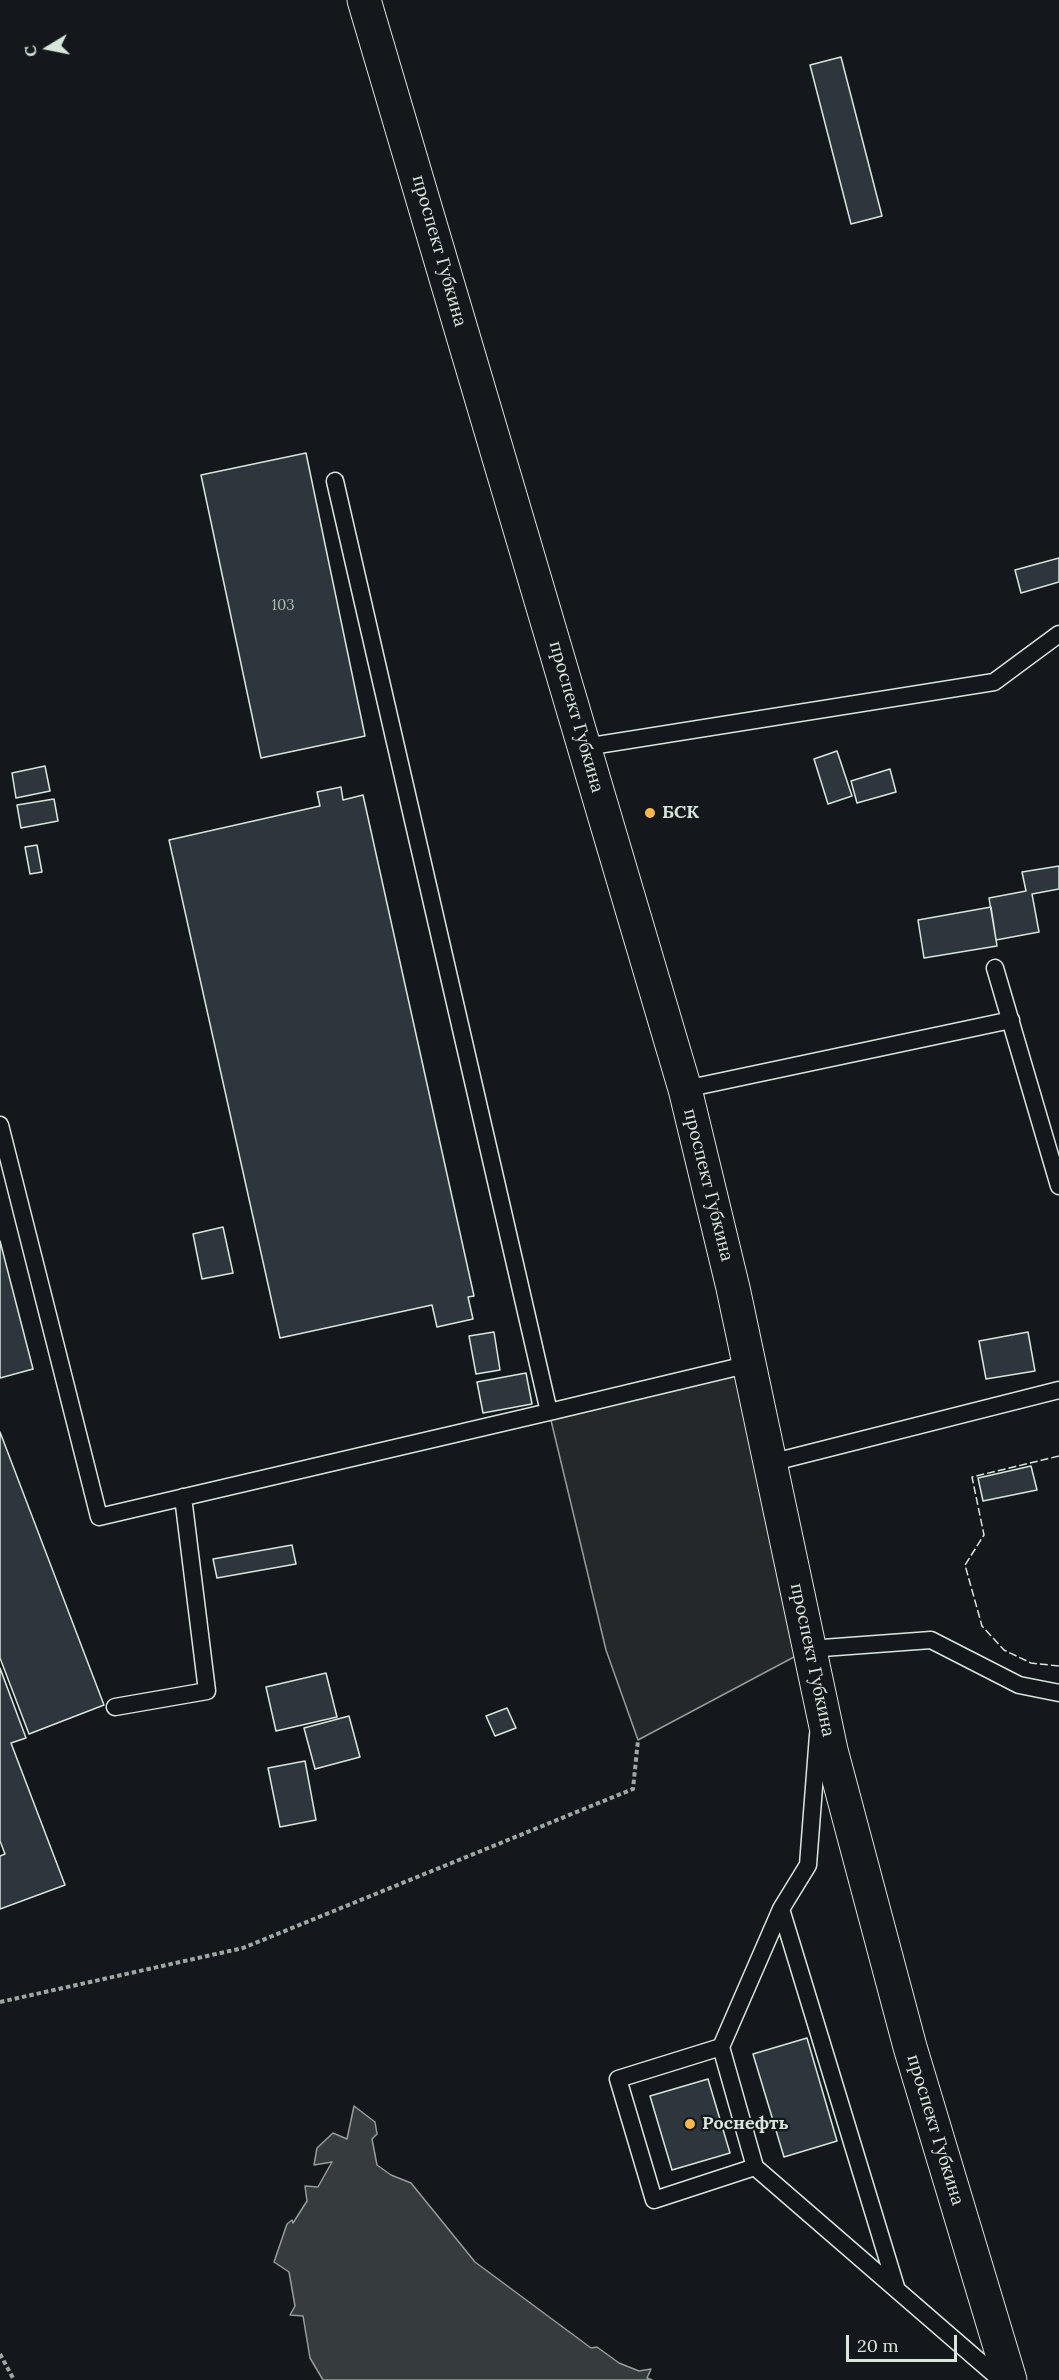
<!DOCTYPE html>
<meta charset="utf-8">
<style>
body{margin:0}
#map{position:relative;width:1059px;height:2380px;overflow:hidden;background:#14181c;font-family:Lora,serif}
canvas{display:block}
.north{position:absolute;left:18px;top:18px;width:60px;height:60px;-webkit-text-stroke:4px #14181c;paint-order:stroke;rotate:260deg;font-size:16px;font-weight:700;line-height:24px;text-align:center;color:#d8e6dc}
.north::after{content:'';display:block;margin:auto;width:21px;height:27px;background:#d8e6dc;clip-path:polygon(50% 0,100% 100%,50% 72%,0 100%)}
.scale{position:absolute;left:846px;top:2335px;width:111px;height:27px;box-sizing:border-box;border:3px solid #d8e6dc;border-top:0;padding-left:8px;font-size:18px;line-height:21px;white-space:nowrap;color:#d8e6dc;-webkit-text-stroke:4px #14181c;paint-order:stroke}
</style>
<div id="map">
<canvas width="1059" height="2380"></canvas>
<div class="north">С</div>
<div class="scale">20 m</div>
</div>
<script>
const context = document.querySelector('canvas').getContext('2d');
context.lineJoin = 'round';
function paint(path, color) { context.fillStyle = color; context.fill(path, 'evenodd'); }
const poly = rows => new Path2D(rows.map(r => 'M' + r).join(''));
function strokePath(path, color, width, dash) { context.strokeStyle = color; context.lineWidth = width; context.lineCap = dash ? 'butt' : 'round'; context.setLineDash(dash || []); context.stroke(path); }
function label(font, color, halo, rows, align = 'center') {
  context.font = font + ' Lora,serif'; context.lineWidth = 4.5; context.setLineDash([]); context.textBaseline = 'middle'; context.strokeStyle = halo; context.fillStyle = color; for (const [text, x, y, turn = 0] of rows) {
    context.save(); context.translate(x, y); context.rotate((+turn || 0) * Math.PI / 180); context.textAlign = isNaN(turn) ? turn : align; if (halo) context.strokeText(text, 0, 0); context.fillText(text, 0, 0); context.restore();
  }
}
const parking = poly([
 [750,1364,809,1649,638,1740,606,1650,549,1412,750,1364]
]);
paint(parking, '#24282b');
strokePath(parking, '#939e99', 1.5);
const water = poly([
 [354,2106,375,2122,377,2134,372,2139,377,2165,391,2175,411,2183,475,2262,591,2348,597,2347,619,2363,639,2371,651,2369,647,2378,652,2380,323,2380,310,2358,303,2316,290,2315,295,2306,289,2272,274,2262,287,2224,292,2220,293,2223,307,2201,305,2186,318,2187,332,2162,314,2165,317,2148,333,2133,347,2139,354,2106]
]);
paint(water, '#363b3e');
strokePath(water, '#939e99', 1.5);
const building = poly([
 [841,57,882,216,851,224,810,65,841,57],
 [306,453,365,736,261,758,201,475,306,453],
 [1059,558,1059,582,1021,593,1015,570,1059,558],
 [837,751,852,796,828,804,814,759,837,751],
 [45,766,50,791,16,798,12,773,45,766],
 [890,769,896,792,857,803,851,781,890,769],
 [341,787,343,800,363,795,474,1296,468,1297,473,1319,437,1327,432,1305,280,1338,169,840,320,806,317,792,341,787],
 [54,799,58,821,21,828,17,805,54,799],
 [37,845,42,872,30,874,25,847,37,845],
 [1059,866,1059,889,1032,894,1039,932,996,940,989,898,1026,891,1022,872,1059,866],
 [991,907,997,946,924,958,918,920,991,907],
 [223,1227,233,1273,202,1279,193,1234,223,1227],
 [0,1241,33,1369,0,1378,0,1241],
 [494,1332,500,1370,476,1374,469,1336,494,1332],
 [1028,1332,1035,1371,986,1379,979,1341,1028,1332],
 [526,1373,532,1404,483,1413,477,1382,526,1373],
 [0,1432,104,1705,29,1734,0,1658,0,1432],
 [1031,1466,1037,1490,983,1501,978,1478,1031,1466],
 [292,1545,296,1564,217,1578,213,1559,292,1545],
 [0,1668,26,1738,11,1743,65,1885,0,1909,0,1856,5,1854,0,1841,0,1668],
 [326,1673,337,1717,276,1731,266,1687,326,1673],
 [507,1708,516,1728,495,1736,486,1716,507,1708],
 [349,1716,360,1757,315,1769,304,1728,349,1716],
 [305,1761,316,1820,280,1827,268,1768,305,1761],
 [807,2038,837,2141,784,2157,753,2054,807,2038],
 [708,2079,730,2153,672,2170,650,2096,708,2079]
]);
paint(building, '#2c363c');
strokePath(building, '#d8e6dc', 1.5);
const service = poly([
 [585,747,994,682,1059,634],
 [995,968,1059,1186],
 [685,1089,1011,1020],
 [0,1125,99,1517,549,1412,335,481],
 [549,1412,750,1364],
 [770,1463,1059,1390],
 [809,1649,931,1640,1019,1685,1059,1693],
 [115,1707,207,1691,183,1497],
 [818,1735,808,1865,781,1909,721,2047,618,2079,654,2200,755,2167,1001,2380],
 [781,1909,896,2287],
 [721,2047,755,2167]
]);
const tertiary = poly([
 [364,0,685,1089,733,1288,831,1750,910,2047,1010,2380]
]);
strokePath(service, '#d8e6dc', 19);
strokePath(tertiary, '#d8e6dc', 35);
strokePath(poly([
 [0,2002,243,1948,633,1789,638,1740],
 [0,2354,14,2380]
]), '#9da8a2', 4, [4.5, 3]);
strokePath(service, '#14181c', 16);
strokePath(tertiary, '#14181c', 33);
strokePath(poly([
 [1059,1456,972,1477,984,1535,965,1565,982,1626,1004,1650,1031,1663,1059,1666]
]), '#d8e6dc', 1.5, [8, 3]);
for (const [x, y, r, color] of [
 [650,813,6,"#ffb74d"],
 [690,2124,6,"#ffb74d"]
]) { const dot = new Path2D(); dot.arc(x, y, r, 0, 2 * Math.PI); context.fillStyle = color; context.fill(dot); strokePath(dot, '#14181c', 2); }
label('15px', '#adbab4', null, [
 ["103",283,606]
]);
label('18px', '#d8e6dc', '#14181c', [
 ["проспект Губкина",439,251,74],
 ["проспект Губкина",576,717,74],
 ["проспект Губкина",708,1185,76],
 ["проспект Губкина",812,1660,78],
 ["проспект Губкина",935,2130,73]
]);
label('bold 18px', '#d8e6dc', '#14181c', [
 ["БСК",662,813],
 ["Роснефть",702,2124]
], 'left');
</script>
